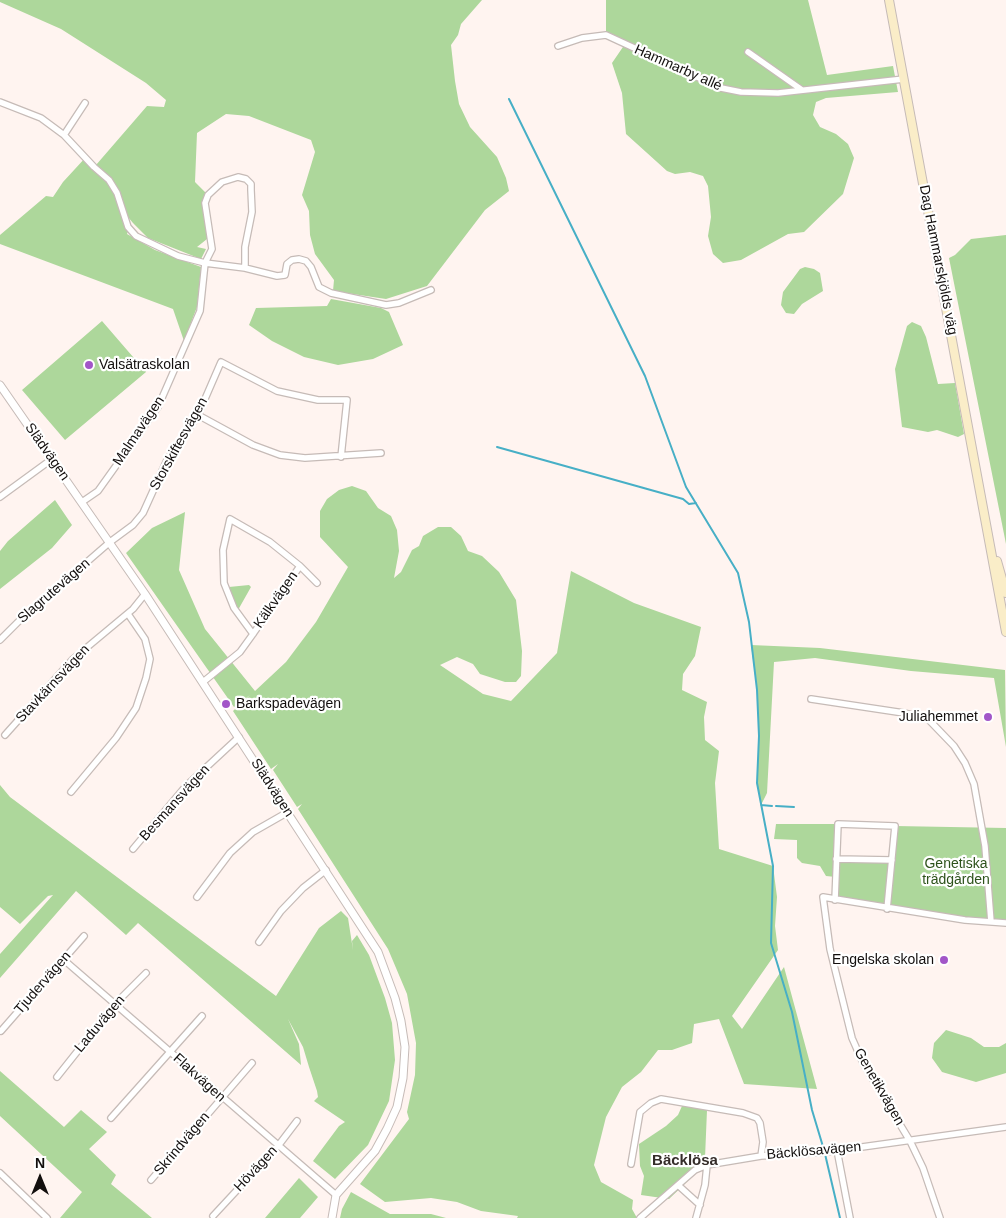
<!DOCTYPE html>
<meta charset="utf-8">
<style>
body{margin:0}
#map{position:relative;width:1006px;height:1218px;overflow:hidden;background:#fff4f0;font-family:Arial,sans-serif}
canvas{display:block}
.north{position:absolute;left:15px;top:1153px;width:50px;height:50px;-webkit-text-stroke:4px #fff;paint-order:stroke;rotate:0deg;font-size:14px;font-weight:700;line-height:20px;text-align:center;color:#130f0e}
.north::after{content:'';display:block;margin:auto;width:18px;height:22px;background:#130f0e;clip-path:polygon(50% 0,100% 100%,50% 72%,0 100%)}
</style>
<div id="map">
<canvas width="1006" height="1218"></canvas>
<div class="north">N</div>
</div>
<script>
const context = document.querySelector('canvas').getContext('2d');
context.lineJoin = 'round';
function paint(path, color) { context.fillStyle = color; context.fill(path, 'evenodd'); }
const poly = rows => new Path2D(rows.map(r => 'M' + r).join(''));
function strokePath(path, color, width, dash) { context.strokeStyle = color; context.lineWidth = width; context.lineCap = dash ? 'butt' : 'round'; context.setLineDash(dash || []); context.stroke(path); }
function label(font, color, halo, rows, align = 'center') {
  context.font = font + ' Arial,sans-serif'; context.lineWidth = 4.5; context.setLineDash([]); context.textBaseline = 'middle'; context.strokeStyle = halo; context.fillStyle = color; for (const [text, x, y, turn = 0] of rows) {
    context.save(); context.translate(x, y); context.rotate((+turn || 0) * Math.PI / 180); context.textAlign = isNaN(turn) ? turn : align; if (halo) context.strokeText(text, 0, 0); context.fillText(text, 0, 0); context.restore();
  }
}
paint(poly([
 [0,0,482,0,461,24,458,35,451,45,455,81,459,104,470,127,497,157,506,178,509,191,485,210,427,286,386,299,333,291,334,280,315,254,310,235,309,211,302,195,315,152,311,140,249,116,226,114,197,133,195,182,208,195,205,203,212,235,197,247,206,249,201,259,148,238,133,223,123,211,129,229,127,234,155,250,201,267,197,307,184,341,173,309,0,244,0,235,46,196,53,197,63,182,86,157,96,165,147,106,164,107,166,100,146,83,61,29,0,2],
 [606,0,808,0,827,75,893,66,898,92,826,98,816,102,813,115,820,127,836,134,848,144,854,158,843,194,804,232,788,234,741,260,723,263,713,254,708,236,711,217,708,186,703,176,690,172,675,174,667,171,626,134,622,93,612,63,625,44,606,35],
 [1006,235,1006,544,949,258,955,255,971,239],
 [805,267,814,269,820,273,823,291,802,304,794,314,786,313,781,305,783,292,800,269],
 [331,299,381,308,389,312,403,345,373,359,338,365,304,357,272,341,249,325,256,308,327,306],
 [102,321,146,372,65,440,22,390],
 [912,322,921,326,926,337,938,384,955,383,964,434,958,437,937,430,928,432,902,427,895,369,907,326],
 [352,486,366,491,378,508,391,516,397,530,399,551,394,578,401,572,412,550,419,546,423,536,438,527,451,527,461,536,468,551,482,556,499,572,516,600,522,651,521,676,516,682,505,682,480,674,473,664,457,657,440,665,483,694,511,701,557,653,571,571,634,603,701,627,695,656,683,674,682,690,707,702,704,717,705,740,719,751,715,783,719,849,773,866,777,897,775,926,778,950,732,1016,742,1029,784,967,817,1089,744,1084,719,1019,694,1024,692,1043,672,1050,658,1050,641,1072,622,1087,606,1117,594,1165,601,1182,633,1200,632,1209,637,1218,517,1218,518,1216,481,1211,457,1202,431,1198,385,1202,360,1184,409,1119,407,1112,415,1075,416,1043,407,994,388,949,298,809,302,804,297,807,273,770,278,764,271,769,233,711,250,695,234,707,126,553,152,528,185,512,179,570,205,629,255,691,286,662,316,622,348,567,320,537,320,511,327,499,339,490],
 [55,500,72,525,52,548,0,589,0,551,8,541],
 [249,585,251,587,238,610,229,587],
 [751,645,820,648,1005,670,1006,747,994,678,911,671,815,658,774,662,767,793,761,805,757,783,759,736,757,690],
 [0,785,10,797,276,996,319,928,341,911,348,918,353,950,352,941,357,935,369,955,385,998,392,1023,395,1060,389,1101,368,1145,335,1179,313,1161,339,1126,345,1122,314,1101,318,1097,317,1091,309,1067,303,1047,288,1019,299,1044,301,1065,138,923,126,935,76,891,0,978,0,954,53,895,48,896,20,924,0,907],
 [776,824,838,824,837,859,892,860,895,826,1006,828,1006,923,835,900,836,877,826,876,820,866,802,863,797,858,797,840,774,839],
 [946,1030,971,1038,984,1047,999,1047,1006,1043,1006,1073,976,1082,942,1072,932,1058,934,1043],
 [0,1071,64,1127,81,1110,107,1132,89,1149,116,1175,111,1184,152,1218,60,1218,82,1192,0,1116],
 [682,1106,707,1110,705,1158,692,1177,669,1199,641,1195,644,1176,640,1166,639,1144,666,1126,678,1115],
 [299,1178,318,1197,300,1218,265,1218],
 [351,1192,390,1214,431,1214,446,1218,340,1218,342,1209]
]), '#add79b');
strokePath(poly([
 [509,99,645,376,686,487,738,573,749,622,757,690,759,736,757,783,773,866,771,943,792,1012,812,1110,824,1150],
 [497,447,683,499,689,504,696,503],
 [761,805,772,806],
 [776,806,794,807],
 [825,1154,840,1218]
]), '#47afc6', 2);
const minor = poly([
 [558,46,582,38,606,35,721,88,741,92,778,93,904,79],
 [748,52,802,90],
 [0,102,41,118,64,135,94,167,109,180,117,193,128,227,136,236,178,256,205,263,245,268,277,276,285,275,287,264,292,260,299,259,306,261,311,267,319,287,331,293,386,305,399,303,431,290],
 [64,135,85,103],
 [198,415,253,445,280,455,305,458,381,453],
 [0,497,52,459],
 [82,502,98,491,158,407,200,311,205,263,212,249,205,203,208,195,222,182,238,177,246,179,251,184,251,190,252,212,245,247,245,268],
 [300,566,317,583],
 [0,640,20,620,110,542,133,525,143,513,167,460,198,415,221,362,277,391,318,400,347,400,341,457],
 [203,682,240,652,253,634,300,566,270,542,230,519,223,550,224,583,234,608,253,634],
 [811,699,904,713,928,719,954,746,965,763,974,784,985,846,991,922],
 [5,735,73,659,133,609,145,594],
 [71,792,116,738,136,708,146,678,150,659,145,639,128,614],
 [133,849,185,787,239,737],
 [836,859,892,860],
 [197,897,230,853,253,832,288,812],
 [835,900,838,824,895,826,887,909],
 [259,942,281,911,303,888,326,870],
 [64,960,336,1195],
 [1,1031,84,936],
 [57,1077,115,1004,146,973],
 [111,1118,202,1016],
 [837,1150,850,1218],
 [631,1164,640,1112,651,1103,661,1099,743,1113,757,1118,760,1123,763,1142,761,1156],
 [0,1173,47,1218],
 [151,1180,252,1063],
 [679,1186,700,1205],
 [213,1216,278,1146,297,1121],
 [640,1218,695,1170,707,1165,761,1156,826,1152,1006,1127],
 [696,1218,705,1185,707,1165],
 [940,1218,923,1168,910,1141,863,1063,852,1038,830,949,823,897,965,920,1006,923]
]);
const tertiary = poly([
 [0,385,145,594,378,952,395,998,401,1021,405,1047,403,1078,397,1107,387,1129,375,1151,336,1195,332,1218]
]);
const secondary = poly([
 [889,0,1006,632],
 [997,561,1006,593]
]);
strokePath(minor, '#c6bbb7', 8);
strokePath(tertiary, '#c6bbb7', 9);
strokePath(secondary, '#c6bbb7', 10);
strokePath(minor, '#fff', 5.5);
strokePath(tertiary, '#fff', 7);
strokePath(secondary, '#faedc8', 8);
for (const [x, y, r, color] of [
 [89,365,5,"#a256c8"],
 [226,704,5,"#a256c8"],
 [988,717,5,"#a256c8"],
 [944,960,5,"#a256c8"]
]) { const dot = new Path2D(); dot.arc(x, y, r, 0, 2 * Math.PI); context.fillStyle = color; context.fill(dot); strokePath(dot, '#fff', 2); }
label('14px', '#130f0e', '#fff', [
 ["Hammarby allé",678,68,24],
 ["Dag Hammarskjölds väg",938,260,79],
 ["Malmavägen",139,431,-56],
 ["Storskiftesvägen",179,444,-61],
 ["Slädvägen",47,452,55],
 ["Slagrutevägen",54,591,-41],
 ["Kälkvägen",276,600,-55],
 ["Stavkärnsvägen",53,684,-47],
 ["Slädvägen",272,788,57],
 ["Besmansvägen",175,803,-48],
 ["Tjudervägen",43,983,-49],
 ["Laduvägen",100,1024,-50],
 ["Flakvägen",199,1078,42],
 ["Genetikvägen",879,1087,60],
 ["Skrindvägen",182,1144,-50],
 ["Bäcklösavägen",814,1151,-5],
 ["Hövägen",256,1169,-47]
]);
label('14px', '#130f0e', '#fff', [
 ["Valsätraskolan",99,365],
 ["Barkspadevägen",236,704],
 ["Juliahemmet",978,717,"right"],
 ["Engelska skolan",934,960,"right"]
], 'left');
label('14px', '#2d521b', '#fff', [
 ["Genetiska",956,864],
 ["trädgården",956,880]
]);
label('bold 15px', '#352d2a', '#fff', [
 ["Bäcklösa",685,1161]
]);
</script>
